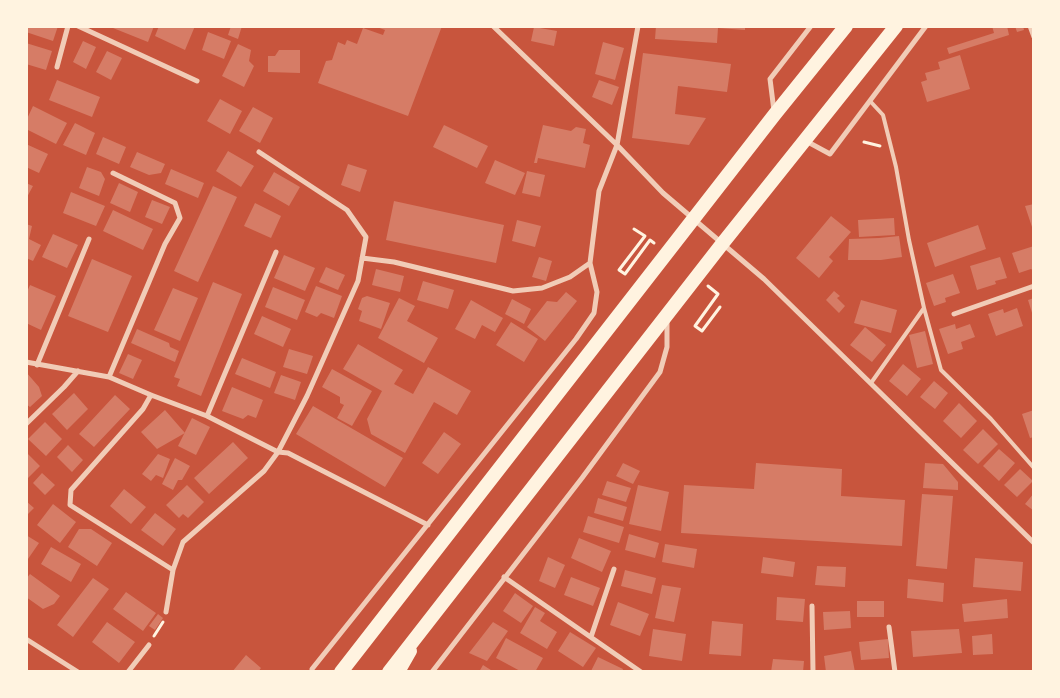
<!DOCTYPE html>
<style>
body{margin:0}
#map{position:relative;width:1060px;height:698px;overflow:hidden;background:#c8553d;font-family:Roboto,sans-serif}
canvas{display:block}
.frame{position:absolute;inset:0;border:28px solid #fff3e0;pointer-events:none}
</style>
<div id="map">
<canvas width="1060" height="698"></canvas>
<div class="frame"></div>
</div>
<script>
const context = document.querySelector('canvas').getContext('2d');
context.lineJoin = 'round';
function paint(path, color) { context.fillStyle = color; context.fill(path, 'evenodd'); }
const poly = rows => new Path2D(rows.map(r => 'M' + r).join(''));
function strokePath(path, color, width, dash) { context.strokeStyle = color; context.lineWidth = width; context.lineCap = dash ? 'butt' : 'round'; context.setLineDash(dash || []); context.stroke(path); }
paint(poly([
 [26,26,58,26,53,41,26,32],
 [108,26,154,26,148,42],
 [159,26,195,26,185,50,155,36],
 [231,26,242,26,238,39,228,35],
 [374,26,442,26,408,116,318,83,326,61,332,60,338,42,345,45,347,40,357,44,363,28,383,35,385,30],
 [656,26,745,26,745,30,718,28,717,43,655,39],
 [992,26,1007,26,1009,35,949,54,947,48,994,33],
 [1015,26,1023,26,1024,30,1017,32],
 [534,27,557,31,554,46,531,41],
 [208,32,231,41,224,59,202,50],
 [83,41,96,47,86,69,73,62],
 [603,42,624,48,615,80,595,74],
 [26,43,52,51,46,70,26,64],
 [238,44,251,50,249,61,254,66,244,87,222,76],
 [279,50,300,50,300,73,268,72,268,56,275,56],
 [107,51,122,58,111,80,96,72],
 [643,53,731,64,727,92,678,86,675,114,706,118,689,145,632,138],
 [960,55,970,89,927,102,921,82,927,80,925,73,940,69,938,62],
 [57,80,100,97,92,117,49,100],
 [599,80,619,87,612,105,592,97],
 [220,99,242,111,230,134,207,121],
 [33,106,67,123,56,144,26,129,26,121],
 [253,107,273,118,260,143,239,131],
 [75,123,95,133,86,155,63,145],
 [444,125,488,146,477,168,433,147],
 [543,125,571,131,576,127,586,129,583,143,590,145,585,168,538,158,537,163,534,163],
 [103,137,126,147,119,164,96,154],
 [26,144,48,154,39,173,26,167],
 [228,151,254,166,241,187,216,171],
 [137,152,165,164,161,173,149,175,130,167],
 [495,160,525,173,515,195,485,183],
 [348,164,367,170,360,192,341,185],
 [87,167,101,172,105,179,99,196,79,188],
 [171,169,204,183,198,198,165,184],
 [527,171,545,175,540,197,522,193],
 [274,172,300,187,289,206,263,191],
 [26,183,33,186,26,199],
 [119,183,138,192,130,212,110,203],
 [213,186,237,197,198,282,174,271],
 [71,192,105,206,96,226,63,213],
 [152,200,170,207,162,224,145,217],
 [394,201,504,225,496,263,386,240],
 [255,203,281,216,271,238,244,226],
 [1034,204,1034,230,1033,230,1025,206],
 [113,210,153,229,143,250,103,231],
 [831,216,851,232,829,257,833,261,819,278,796,258],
 [894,218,895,235,859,237,858,220],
 [517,220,541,226,535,247,512,241],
 [26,224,32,226,29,239,41,245,33,261,26,258],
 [978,225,986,249,935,267,927,243],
 [53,234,78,245,67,268,42,257],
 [899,236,902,257,881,260,848,260,849,239,879,238],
 [1034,246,1034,271,1031,269,1019,273,1012,253],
 [284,255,315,268,305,291,274,278],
 [539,257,552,261,546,281,532,277],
 [1000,257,1007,278,995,281,996,284,977,290,970,266],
 [92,259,132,276,108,332,68,316],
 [326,267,345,275,338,290,319,282],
 [376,269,404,276,400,292,372,285],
 [953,274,960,293,945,298,946,302,934,306,926,283],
 [423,281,454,290,448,309,417,300],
 [213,282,242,294,201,396,177,386,180,379,174,377],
 [30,285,56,296,41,330,26,323,26,294],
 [316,286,342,296,334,318,321,313,317,317,305,312],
 [273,287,305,300,297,320,265,307],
 [173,288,198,298,180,341,154,330],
 [834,291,840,296,837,298,845,306,839,313,826,300],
 [566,292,577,301,545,341,527,327,547,301,557,302],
 [367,296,390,303,381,329,359,321,362,311,358,309,362,298],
 [399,298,415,306,407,321,438,338,424,363,378,338],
 [1034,298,1034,316,1033,316,1028,300],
 [512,299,531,309,524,324,505,314],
 [471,300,503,318,495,332,482,325,475,339,455,329],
 [861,300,897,310,891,333,854,323],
 [1017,308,1023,326,996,336,988,314,1003,309,1004,313],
 [262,316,291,329,283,347,254,334],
 [511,322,538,339,524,362,496,345],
 [955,324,956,329,970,324,975,337,961,342,963,349,948,354,939,329],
 [865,327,886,345,872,362,850,345],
 [137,329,169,343,170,347,179,351,175,362,131,343],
 [925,331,933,364,917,368,909,335],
 [358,344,403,370,394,384,413,394,428,367,471,391,457,415,434,402,405,453,371,434,367,419,382,391,343,369],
 [289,349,313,356,307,374,283,367],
 [128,354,142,360,133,379,119,373],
 [242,358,276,372,270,388,235,374],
 [903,364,921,379,907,396,889,381],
 [332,369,372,391,352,426,337,418,344,405,340,403,340,397,322,387],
 [26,372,39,387,42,396,30,407,26,404],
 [281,375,301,382,295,400,274,393],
 [934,381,948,393,935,409,920,397],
 [232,387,263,400,256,418,248,415,243,419,222,411],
 [74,393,88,409,67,430,52,414],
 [115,395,130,409,94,447,79,434],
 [959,403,977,421,961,438,943,421],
 [313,406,403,458,385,487,296,434],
 [165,410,185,433,157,449,141,432],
 [1034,410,1034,437,1030,438,1022,414],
 [192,418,210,427,196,455,178,446],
 [45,422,62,439,46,456,28,439],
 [983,429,998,444,978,464,963,450],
 [444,432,461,444,438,474,422,463],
 [233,442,248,458,209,494,194,478],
 [68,445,83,460,72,472,57,457],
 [999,449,1015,463,999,481,983,466],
 [26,452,40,466,27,479,26,478],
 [158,454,170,459,163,478,156,475,151,481,142,474],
 [175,458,190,466,182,480,178,480,173,490,162,484],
 [623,463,640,471,633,484,616,476],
 [756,463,842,469,841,496,905,500,902,546,681,533,684,485,754,489],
 [925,463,943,464,958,482,958,490,923,488],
 [1020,469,1033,481,1017,497,1004,485],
 [42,473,55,485,45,495,33,483],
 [607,481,631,488,626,502,602,495],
 [187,485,204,502,188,518,183,514,179,518,166,505],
 [638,485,669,492,661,531,629,524],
 [124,489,146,507,131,524,110,506],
 [1034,493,1034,511,1025,504],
 [922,494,953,496,947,569,916,566],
 [598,498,627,507,623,521,594,513],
 [26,501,34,508,26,516],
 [53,504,76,522,60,543,37,525],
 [155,513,176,529,163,546,141,530],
 [588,516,624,527,619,543,583,532],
 [79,529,91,529,112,543,97,566,68,547],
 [629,534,659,543,655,558,625,550],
 [26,535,39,543,28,559,26,558],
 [579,538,611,551,602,572,571,558],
 [665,544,697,549,694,568,662,562],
 [51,547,81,564,71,582,41,564],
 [548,557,565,565,555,588,539,581],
 [763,557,795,562,793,577,761,573],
 [975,558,1023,562,1021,591,973,587],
 [817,566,846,567,845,587,815,585],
 [625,570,656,578,652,594,621,586],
 [30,574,60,596,54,604,43,609,26,597,26,579],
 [571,577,600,588,593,606,564,595],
 [93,578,109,589,73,637,57,625],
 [908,579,944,583,943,602,907,598],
 [662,585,681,588,674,622,655,618],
 [126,592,156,613,143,631,113,609],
 [515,593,533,606,521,623,503,611],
 [777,597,805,599,803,622,776,620],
 [1007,599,1008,618,964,622,962,604],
 [857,601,884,601,884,617,857,617],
 [618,602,649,614,640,636,610,625],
 [535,607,545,613,540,621,557,632,547,649,520,633],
 [850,611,851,628,824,630,823,612],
 [158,614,163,618,155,630,149,626],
 [712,621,743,624,741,656,709,654],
 [107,622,135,642,119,663,92,642],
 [493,622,508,631,487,661,469,653],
 [653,629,686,634,682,661,649,656],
 [959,629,962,653,913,657,911,631],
 [570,632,596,648,583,667,558,651],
 [992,634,993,654,973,655,972,636],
 [506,638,543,658,535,672,522,672,496,658],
 [888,639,889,658,861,660,859,642],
 [851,651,855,672,826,672,824,656],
 [246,655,261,668,258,672,232,672],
 [598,657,623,669,622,672,591,671],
 [773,659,804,661,803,672,771,672],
 [483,665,494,672,479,672]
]), '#d67c66');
strokePath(poly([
 [864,142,880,146],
 [634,229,645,236,619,270,625,274,650,240,654,243],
 [708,286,718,294,695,326,702,331,720,307],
 [154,636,163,622]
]), '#fff3e0', 3);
strokePath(poly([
 [870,101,883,115,896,167,909,240,924,308,871,383],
 [924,308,941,370,991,419,1034,468]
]), '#f1ccb7', 4);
strokePath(poly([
 [78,26,197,81],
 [493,26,617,145,663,193,764,279,1034,543],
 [1030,26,1034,37],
 [57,67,68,26],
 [774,111,770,79,811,26],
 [806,141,830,154,926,26],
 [362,258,394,262,513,291,542,288,570,277,590,263],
 [954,314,1034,286],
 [26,362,109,377,151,395,207,416,278,452,288,453,428,525],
 [37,365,89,239],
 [109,377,165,244,180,218,175,203,113,173],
 [151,395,143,409,71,490,70,505,173,570],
 [207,416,276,252],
 [26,424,64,387,78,371],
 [504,577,641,672],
 [812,606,813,672],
 [166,612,173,570,183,542,264,471,278,452,307,396,358,281,366,237,347,210,259,152],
 [889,627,895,672],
 [591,637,614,569],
 [26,639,78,672],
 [128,672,149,645],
 [312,672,312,669,576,339,594,313,597,292,590,263,599,191,617,145,638,26],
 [432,672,582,478,660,372,667,347,667,320]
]), '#f1ccb7', 5);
strokePath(poly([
 [399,672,411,651]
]), '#fff3e0', 12);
strokePath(poly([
 [341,672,775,114,846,26],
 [389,672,722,244,896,26]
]), '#fff3e0', 14);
</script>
